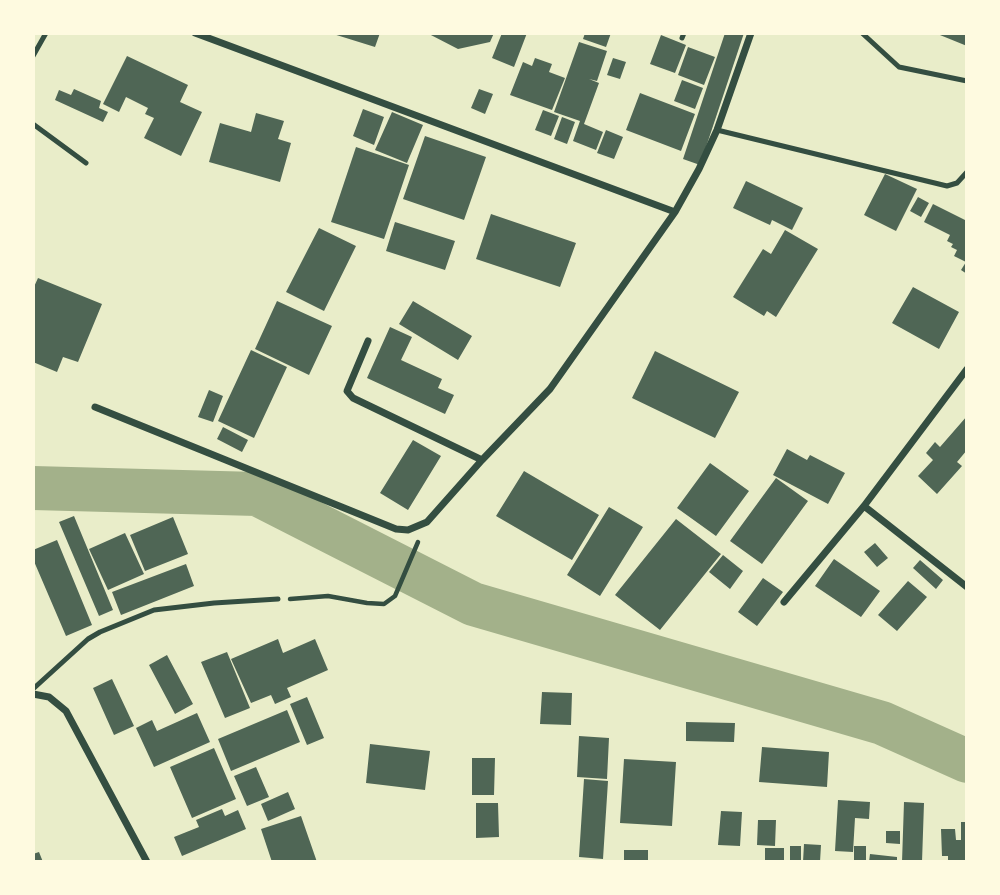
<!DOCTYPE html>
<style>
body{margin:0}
#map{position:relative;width:1000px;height:895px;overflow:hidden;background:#e9edc9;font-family:Inter,sans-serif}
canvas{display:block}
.frame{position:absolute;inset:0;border:35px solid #fefae0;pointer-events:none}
</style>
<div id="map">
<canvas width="1000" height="895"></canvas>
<div class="frame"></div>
</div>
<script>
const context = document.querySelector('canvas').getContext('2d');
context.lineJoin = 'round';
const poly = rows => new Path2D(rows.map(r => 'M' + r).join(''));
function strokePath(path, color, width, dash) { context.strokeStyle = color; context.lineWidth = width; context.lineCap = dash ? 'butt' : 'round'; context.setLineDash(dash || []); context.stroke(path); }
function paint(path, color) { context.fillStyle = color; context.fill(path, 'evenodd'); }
strokePath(poly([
 [33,488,257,494,473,604,882,723,967,761]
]), '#a3b18a', 44);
paint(poly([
 [330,33,380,33,375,47],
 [427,33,494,33,490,42,458,49],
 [502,33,527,33,514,67,492,58],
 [585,33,611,33,606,47,583,39],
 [725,33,744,33,700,165,683,159],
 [935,33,967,33,967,46],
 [661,35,686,45,675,73,650,64],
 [579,42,607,51,597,81,589,79,599,83,584,124,603,132,596,150,573,141,580,121,554,112],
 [688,47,715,57,704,85,678,75],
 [127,56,188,85,180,102,202,112,181,156,144,138,154,118,145,114,148,108,126,97,119,112,103,104],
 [535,58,552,64,549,72,565,78,552,110,510,95,523,62,532,66],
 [613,58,626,62,620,79,607,75],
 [682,80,703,88,695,109,674,101],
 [74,89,101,101,99,108,108,112,103,122,55,100,59,90,71,95],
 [479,89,493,94,485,114,471,108],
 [640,93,695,114,681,151,626,130],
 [363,109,384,117,374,145,353,136],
 [543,110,559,116,551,136,535,130],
 [392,112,423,125,407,163,375,150],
 [256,113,284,121,278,139,291,143,280,182,209,162,220,123,251,132],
 [562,117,575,122,567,144,554,139],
 [606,130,623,137,614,159,597,153],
 [425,136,486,157,464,220,403,199],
 [356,147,409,165,384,239,331,222],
 [885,174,917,189,896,231,864,215],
 [746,181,803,208,792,230,772,220,770,225,733,208],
 [918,197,929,203,921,217,910,211],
 [933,204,967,221,967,274,961,270,966,262,954,256,957,250,951,247,953,244,947,241,950,235,924,222],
 [491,214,576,243,560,287,476,259],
 [395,222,455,241,445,270,386,251],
 [319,228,356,246,324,311,286,292],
 [785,230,818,249,776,317,767,311,764,316,733,297,763,249,771,254],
 [38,278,102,304,78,362,63,357,57,372,33,362,33,289],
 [913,287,959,312,939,349,892,323],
 [277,301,332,326,309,375,255,349],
 [413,301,472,336,458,360,399,324],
 [390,327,412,337,401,360,442,379,438,388,454,395,445,414,367,378],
 [251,350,287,367,254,438,218,421],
 [655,351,739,392,715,438,632,398],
 [209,390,223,396,213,422,198,417],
 [967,416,967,450,957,462,962,466,937,494,918,476,933,460,926,453,935,442,940,447],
 [223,427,248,440,242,452,217,439],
 [413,440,441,456,408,510,380,493],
 [787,449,807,460,810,455,845,473,828,504,773,475],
 [710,463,749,491,716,536,677,508],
 [524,471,599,515,572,560,496,516],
 [776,478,808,501,762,564,730,541],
 [609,507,643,527,600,596,567,575],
 [74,516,113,610,99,616,59,522],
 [173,517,188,554,145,571,130,535],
 [676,519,721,554,660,630,615,595],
 [125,533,144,574,108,590,89,549],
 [57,540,92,625,66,636,33,559,33,550],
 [875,543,888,558,877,567,864,552],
 [723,555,743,571,730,589,709,572],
 [834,559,880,591,861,617,815,586],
 [920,560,943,580,936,589,913,568],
 [186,564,194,586,121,615,112,592],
 [763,578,783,592,757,626,738,612],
 [908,581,927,597,897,631,878,615],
 [278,639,283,653,315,639,328,670,287,688,291,697,275,704,271,695,251,703,231,659],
 [227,652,250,708,225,718,201,662],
 [167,655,193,704,175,714,149,665],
 [112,679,134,726,114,735,93,688],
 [542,692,572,693,571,725,540,724],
 [307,697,324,738,307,745,290,704],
 [287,710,300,742,231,771,218,739],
 [197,713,210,742,154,767,136,728,152,720,157,731],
 [686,722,735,723,734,742,686,741],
 [579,736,609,738,607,779,577,777],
 [370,744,430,751,425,790,366,783],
 [762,747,829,752,827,787,759,782],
 [214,748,236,799,192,818,170,767],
 [472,758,495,758,494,795,472,795],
 [624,759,676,762,672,826,620,823],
 [256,767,269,797,247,806,234,776],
 [584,779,608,781,603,859,579,857],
 [288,792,295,809,268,821,261,804],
 [838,800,870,802,869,819,855,818,853,852,835,851],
 [904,802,924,803,922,862,902,862],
 [476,803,498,803,499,837,476,838],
 [222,809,225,816,238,810,246,829,182,856,174,837,199,827,196,820],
 [721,811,742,812,740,846,718,845],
 [301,816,317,862,272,862,261,829],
 [758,820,776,820,775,846,757,845],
 [961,822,967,822,967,862,948,862,948,856,942,856,941,829,955,829,956,840,961,840],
 [886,831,900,831,900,844,886,843],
 [804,844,821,845,820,862,803,862],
 [790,846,801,846,801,862,790,862],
 [854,846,866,846,866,862,854,862],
 [765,848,784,848,784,862,765,862],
 [624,850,648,850,648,862,624,862],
 [39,852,43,862,33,862,33,854],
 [870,854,897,857,897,862,869,862]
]), '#4f6655');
strokePath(poly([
 [290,599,328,596,367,603,384,604,395,596,418,542]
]), '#344e41', 4.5);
strokePath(poly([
 [862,33,899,67,967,81],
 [682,38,684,33],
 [33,56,46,33],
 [33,124,86,163],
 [717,130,947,186,957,183,967,172],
 [33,689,88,639,100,632,154,610,214,603,278,599]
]), '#344e41', 5);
strokePath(poly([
 [195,33,675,212],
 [368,341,347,391,353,398,482,460],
 [95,407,396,529,408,530,427,522,482,460,550,389,675,212,699,169,717,130,751,33],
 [864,506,967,587],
 [784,602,864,506,967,369],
 [33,694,49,697,66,711,147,862]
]), '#344e41', 7);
</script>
